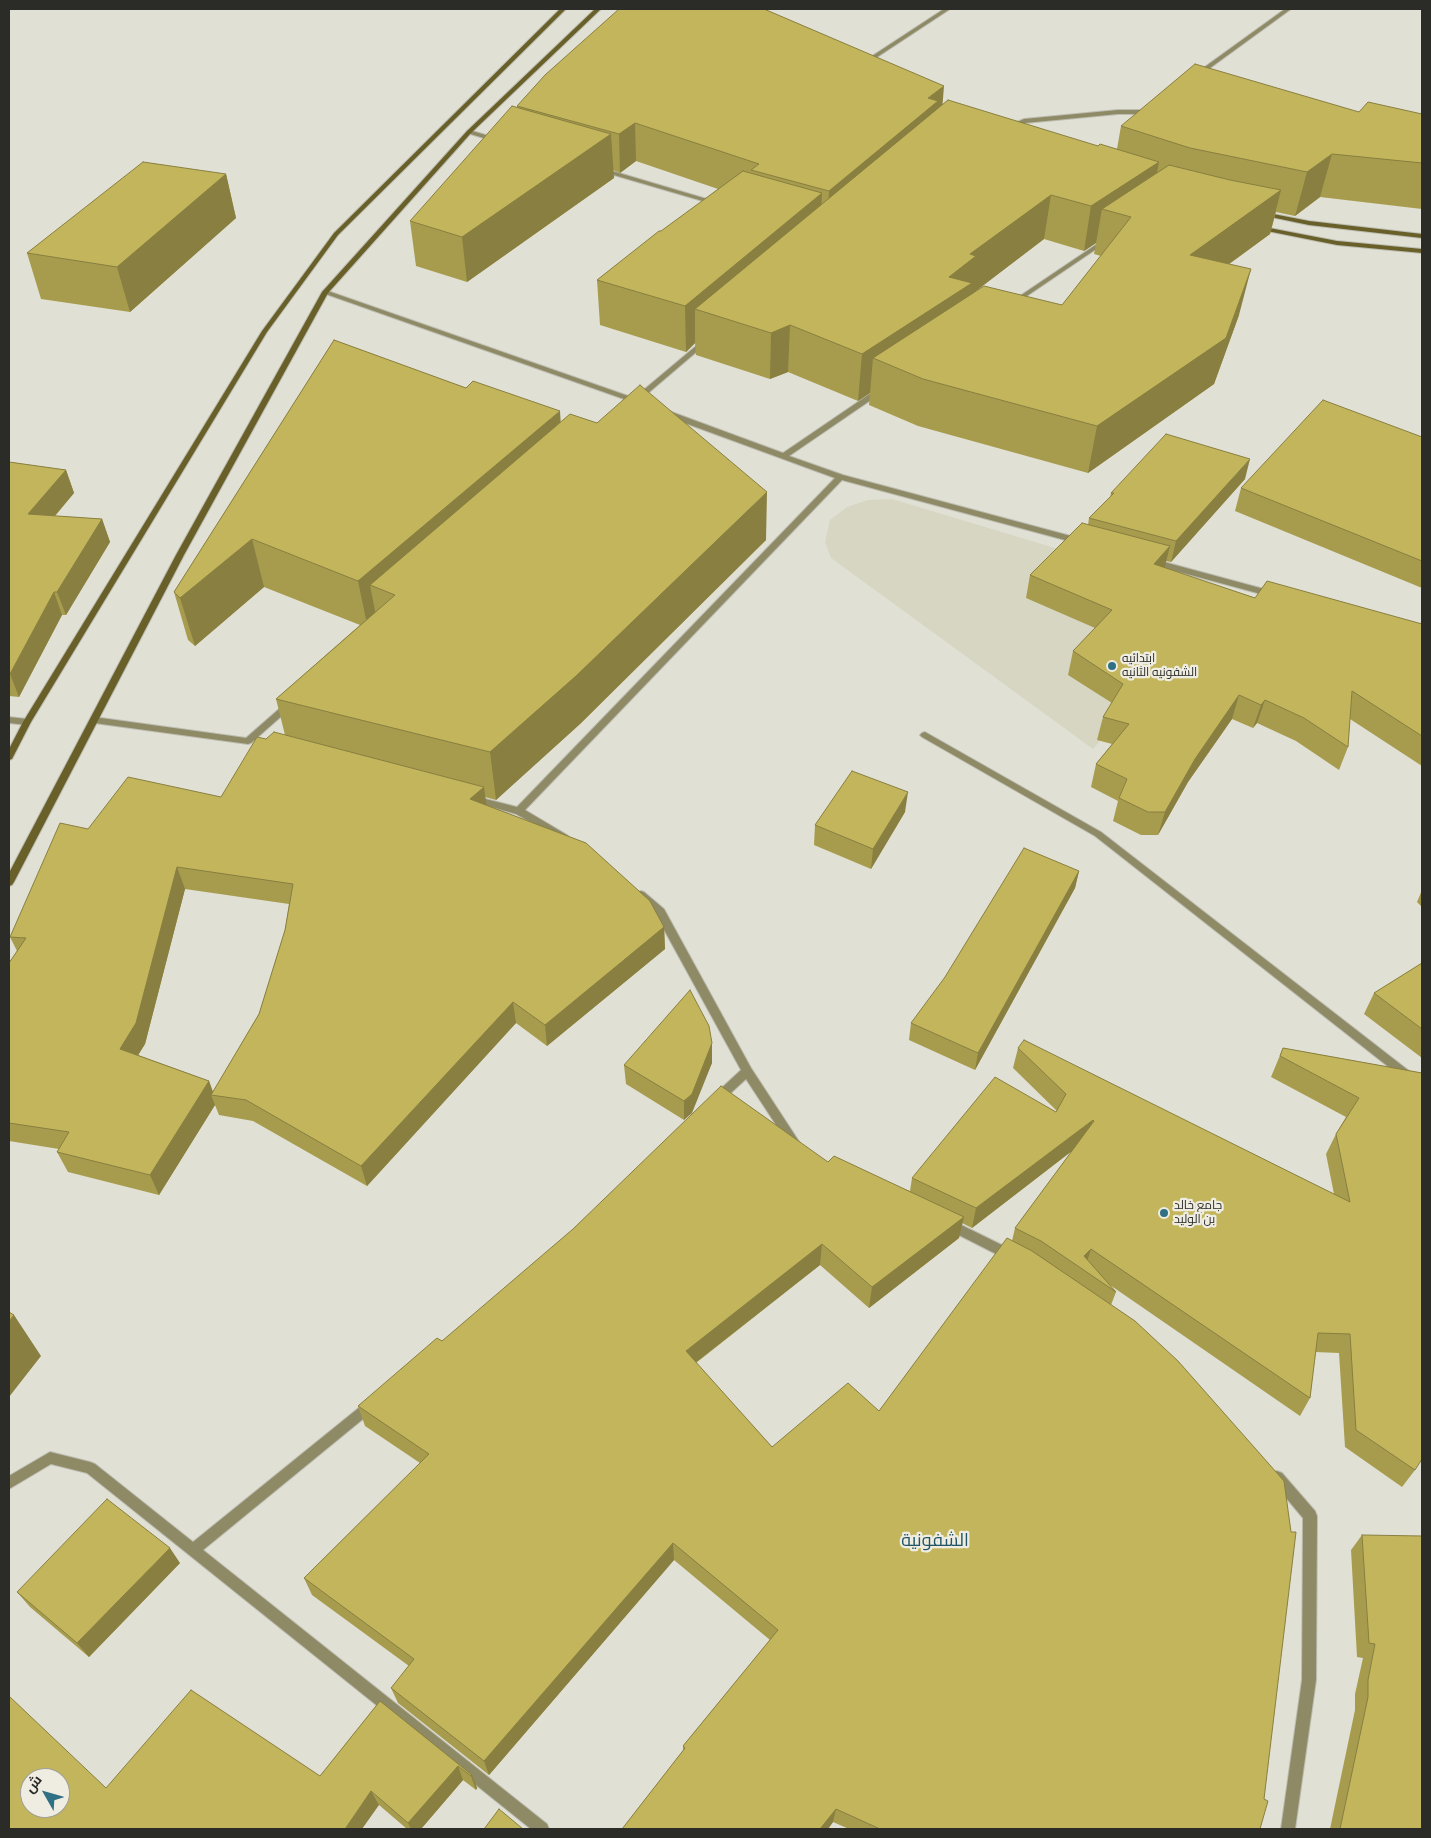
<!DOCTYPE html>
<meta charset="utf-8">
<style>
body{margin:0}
#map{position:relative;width:1431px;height:1838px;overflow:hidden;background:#e1e0d4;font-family:"Fira Sans Condensed",Cairo,sans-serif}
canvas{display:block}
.frame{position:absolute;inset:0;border:10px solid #2b2b27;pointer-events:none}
.north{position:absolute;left:20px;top:1768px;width:50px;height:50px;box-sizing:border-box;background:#efede2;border:1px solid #a19f97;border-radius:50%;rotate:308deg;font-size:14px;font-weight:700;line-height:20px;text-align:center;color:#2b2b27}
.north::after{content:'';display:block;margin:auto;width:18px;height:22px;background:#307084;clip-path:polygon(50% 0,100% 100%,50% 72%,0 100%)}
</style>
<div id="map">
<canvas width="1431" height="1838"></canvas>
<div class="frame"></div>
<div class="north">ش</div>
</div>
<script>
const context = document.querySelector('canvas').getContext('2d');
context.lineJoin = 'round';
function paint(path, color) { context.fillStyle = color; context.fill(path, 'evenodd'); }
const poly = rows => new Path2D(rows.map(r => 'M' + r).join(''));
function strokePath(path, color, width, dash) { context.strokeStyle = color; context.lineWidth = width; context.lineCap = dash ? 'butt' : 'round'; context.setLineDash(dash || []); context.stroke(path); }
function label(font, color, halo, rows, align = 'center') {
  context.font = font + ' "Fira Sans Condensed",Cairo,sans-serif'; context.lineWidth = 4.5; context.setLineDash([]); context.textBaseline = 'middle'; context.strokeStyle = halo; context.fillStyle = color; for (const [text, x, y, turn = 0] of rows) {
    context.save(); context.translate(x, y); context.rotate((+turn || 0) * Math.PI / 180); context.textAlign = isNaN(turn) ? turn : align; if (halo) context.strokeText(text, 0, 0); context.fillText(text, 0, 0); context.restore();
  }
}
paint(poly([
 [892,499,1228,600,1093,749,831,558,825,542,830,520,847,507,868,500]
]), '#d7d6c3');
const lane = poly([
 [944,9,950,9,865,65,860,64,944,9]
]);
const street = poly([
 [1285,9,1291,9,1199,76,1195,76,1195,74,1285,9],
 [1151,107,1154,109,1147,114,1118,114,1025,123,1011,128,1008,126,1024,119,1118,110,1146,110,1151,107],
 [469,130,499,139,500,140,497,142,467,133,467,131,469,130],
 [602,168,717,202,718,203,713,204,600,171,599,170,602,168],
 [1103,240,1108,241,1015,304,1011,304,1011,302,1103,240],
 [325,290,634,398,702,341,708,342,640,400,642,402,638,404,323,293,323,291,325,290],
 [877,389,884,391,789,456,843,475,1082,539,1082,543,1076,543,842,480,525,810,567,835,569,837,567,839,561,839,516,814,471,801,469,799,471,797,474,796,517,807,835,478,663,415,663,411,669,411,783,453,877,389],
 [1153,559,1275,592,1276,594,1272,597,1150,564,1149,562,1153,559],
 [290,701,293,702,294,704,293,706,251,743,248,744,94,723,90,720,94,717,246,738,287,702,290,701],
 [9,717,27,719,31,722,27,725,9,723,9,717],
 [925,732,1101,832,1422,1081,1422,1091,1418,1090,1095,836,922,737,920,735,922,733,925,732],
 [641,891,644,892,664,909,751,1068,798,1140,800,1143,798,1146,794,1148,790,1146,746,1079,722,1101,718,1102,714,1101,713,1098,714,1095,741,1070,656,915,638,898,636,895,638,892,641,891],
 [949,1219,1014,1251,1016,1255,1014,1259,1010,1260,1006,1259,945,1228,943,1224,945,1220,949,1219],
 [370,1400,374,1402,376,1406,374,1410,203,1550,547,1824,549,1829,531,1829,87,1473,51,1464,9,1489,9,1476,50,1452,90,1462,95,1464,193,1542,366,1402,370,1400],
 [1277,1471,1282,1473,1315,1511,1317,1516,1316,1680,1295,1829,1281,1829,1302,1680,1303,1518,1272,1481,1271,1477,1272,1473,1277,1471]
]);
const secondary = poly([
 [560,9,566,9,338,235,267,332,31,722,12,759,9,760,9,749,23,722,262,331,334,233,560,9],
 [595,9,601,9,471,133,328,293,184,555,14,882,12,885,9,886,9,873,176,555,322,292,467,131,595,9],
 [1263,212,1309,221,1422,234,1422,238,1309,225,1261,215,1261,213,1263,212],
 [1259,226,1337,241,1422,249,1422,253,1337,245,1257,229,1256,228,1259,226]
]);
strokePath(lane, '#bdbcb1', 2);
strokePath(street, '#bdbcb1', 2);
strokePath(secondary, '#bdbcb1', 2);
paint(lane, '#8e8a66');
paint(street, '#8e8a66');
paint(secondary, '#686028');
paint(poly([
 [943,104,1098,146,1117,149,1121,126,1359,112,1422,114,1422,209,1320,197,1295,216,1276,212,1270,234,1229,264,1239,315,1214,384,1088,473,918,426,869,405,870,393,858,401,788,372,770,379,696,355,695,343,686,352,600,325,597,280,718,189,636,161,620,173,613,170,614,178,467,282,416,266,410,221,517,108,517,106],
 [1044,239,1084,251,1096,243,1094,254,1101,256,1062,305,973,293],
 [226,174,236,218,130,312,41,299,27,253],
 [334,340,561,423,766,540,580,724,496,800,485,797,486,806,664,927,665,949,547,1046,516,1023,367,1186,253,1121,219,1115,215,1105,159,1195,68,1172,57,1152,59,1149,9,1141,9,963,17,951,10,937,88,829,221,797,266,739,285,735,276,699,360,625,264,587,195,646,188,640,174,592],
 [185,889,289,904,285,930,259,1014,213,1092,209,1081,138,1055,145,1044],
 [1422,437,1422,588,1235,511,1241,488],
 [9,462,66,470,74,493,55,516,102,519,110,542,66,615,62,615,19,697,9,696],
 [1245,479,1171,562,1166,561,1164,568,1255,598,1422,624,1422,766,1350,719,1348,747,1339,770,1296,741,1257,723,1253,728,1232,719,1188,782,1158,835,1141,835,1113,821,1118,801,1091,787,1096,764,1112,744,1097,740,1103,717,1112,703,1068,675,1073,651,1095,628,1026,598,1030,575,1088,525,1089,518,1110,498,1111,493],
 [905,812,871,869,814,845,815,825],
 [1079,871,1075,888,975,1070,909,1040,911,1023],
 [1422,890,1422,907,1417,902],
 [1422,963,1422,1058,1364,1014,1374,993],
 [712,1043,712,1063,684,1120,626,1084,624,1065],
 [1018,1048,1334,1194,1326,1154,1336,1134,1346,1117,1271,1077,1283,1048,1422,1073,1415,1470,1402,1487,1345,1447,1339,1353,1315,1352,1310,1398,1300,1416,1110,1285,1116,1292,1111,1305,1260,1829,849,1829,833,1822,828,1829,622,1829,683,1751,683,1746,770,1640,674,1560,489,1775,398,1703,391,1688,409,1666,312,1595,304,1578,420,1463,365,1426,358,1406,442,1341,828,1162,910,1191,912,1178,1056,1112,1057,1111,1013,1068],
 [1072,1151,1015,1228,1012,1241,879,1411,772,1447,696,1363,820,1265,869,1308,959,1238,962,1223,972,1228],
 [1362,1535,1422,1829,1330,1829,1355,1710,1355,1694,1363,1658,1357,1657,1351,1550],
 [180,1563,89,1657,30,1607,17,1592],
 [380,1701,472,1775,477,1788,476,1790,463,1780,421,1829,407,1829,379,1805,106,1788,320,1776]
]), '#a79c4e');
paint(poly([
 [944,86,941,124,827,231,829,191,928,98],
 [635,123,636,161,620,173,619,134],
 [611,134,614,178,467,282,462,237],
 [1332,154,1320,197,1295,216,1307,172],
 [1159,162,1151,206,1102,209,1096,243,1084,251,1091,206],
 [226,174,236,218,130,312,117,267],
 [1281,190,1270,234,1180,300,1190,255],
 [822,193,820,238,695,309,695,343,686,352,685,306],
 [1051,195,1044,239,972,294,873,358,870,393,858,401,862,354,949,277,970,254],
 [1251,269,1239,315,1214,384,1088,473,1097,426],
 [790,325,788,372,770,379,771,333],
 [560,411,563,458,370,585,377,621,368,629,358,581],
 [1250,459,1245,479,1171,562,1176,541],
 [66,470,74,493,37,537,28,514],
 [767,492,766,540,580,724,496,800,490,752],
 [102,519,110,542,66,615,57,592],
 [252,539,264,587,195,646,180,598],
 [1170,546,1164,570,1154,564],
 [54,592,62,615,19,697,10,674],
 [1239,695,1232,719,1188,782,1158,835,1165,812,1195,759],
 [1265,700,1257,723,1253,728,1261,705],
 [484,787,487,808,470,799],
 [908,792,905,812,871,869,873,849],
 [177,867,185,889,145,1044,129,1070,120,1049],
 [1079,871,1075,888,975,1070,978,1053],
 [664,927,665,949,547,1046,545,1025],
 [513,1002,516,1023,367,1186,361,1166],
 [712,1043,712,1063,692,1113,684,1120,684,1101],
 [209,1081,214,1095,211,1095,215,1105,159,1195,150,1175],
 [1093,1120,1086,1140,972,1228,976,1208],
 [964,1217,959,1238,869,1308,872,1287],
 [822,1244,820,1265,686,1370,686,1351],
 [1091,1249,1085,1268,1084,1256],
 [14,1315,41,1356,9,1397,9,1321],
 [673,1543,674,1560,489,1775,484,1761],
 [170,1548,180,1563,89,1657,77,1643],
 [458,1766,463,1780,421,1829,411,1829,408,1823],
 [472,1775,477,1788,476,1790,471,1776],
 [371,1791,379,1805,362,1829,345,1829],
 [836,1809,833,1822,828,1829,820,1829]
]), '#887f40');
const building = poly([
 [619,9,764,9,944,86,928,98,938,101,829,191,751,170,759,164,635,123,619,134,517,106,545,75,619,9],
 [1195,64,1359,112,1368,102,1422,114,1422,163,1332,154,1307,172,1190,148,1121,126,1195,64],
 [948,100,1098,146,1100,144,1159,162,1091,206,1051,195,970,254,976,256,949,277,972,283,862,354,790,325,771,333,695,309,948,100],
 [512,106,611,134,462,237,410,221,512,106],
 [143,162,226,174,117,267,27,253,143,162],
 [1169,165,1230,180,1281,190,1190,255,1251,269,1226,338,1097,426,923,379,873,358,984,286,1062,305,1131,217,1102,209,1169,165],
 [743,171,822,193,685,306,597,280,659,231,661,231,743,171],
 [334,340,466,388,473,381,560,411,358,581,252,539,180,598,174,592,334,340],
 [640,385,767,492,576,676,490,752,276,699,395,595,370,585,570,414,597,423,640,385],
 [1323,400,1422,437,1422,561,1241,488,1323,400],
 [1166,434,1250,459,1176,541,1089,518,1114,493,1111,493,1166,434],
 [9,462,66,470,28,514,102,519,57,592,54,592,10,674,9,674,9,462],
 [1082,523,1170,546,1154,564,1255,598,1267,581,1422,624,1422,736,1352,691,1348,747,1304,718,1265,700,1261,705,1239,695,1195,759,1165,812,1148,812,1119,798,1127,779,1096,764,1129,724,1103,717,1123,684,1073,651,1112,610,1030,575,1082,523],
 [274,732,484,787,470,799,586,843,650,901,664,927,545,1025,513,1002,361,1166,246,1100,211,1095,259,1014,285,930,293,884,177,867,136,1023,120,1049,209,1081,150,1175,57,1152,69,1132,9,1123,9,963,26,938,10,937,60,823,88,829,128,777,221,797,257,737,266,739,274,732],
 [852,771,908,792,873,849,815,825,852,771],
 [1024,848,1079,871,978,1053,911,1023,945,977,1024,848],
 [1422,963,1422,1029,1374,993,1422,963],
 [690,990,709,1026,712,1043,692,1094,684,1101,624,1065,690,990],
 [1024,1040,1350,1202,1336,1134,1359,1098,1280,1056,1283,1048,1422,1073,1422,1459,1415,1470,1356,1430,1350,1334,1318,1333,1310,1398,1091,1249,1084,1256,1116,1292,1041,1241,1015,1228,1094,1121,1093,1120,976,1208,912,1178,995,1077,1056,1112,1066,1094,1018,1048,1024,1040],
 [721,1086,828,1162,834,1156,964,1217,872,1287,822,1244,686,1351,772,1447,848,1383,879,1411,1007,1238,1032,1251,1135,1321,1178,1361,1284,1481,1291,1532,1296,1532,1264,1799,1268,1801,1260,1829,880,1829,836,1809,820,1829,622,1829,685,1748,683,1746,778,1630,673,1543,484,1761,391,1688,414,1659,304,1578,429,1454,358,1406,437,1338,442,1341,573,1229,721,1086],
 [9,1312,14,1315,9,1321,9,1312],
 [107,1499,170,1548,77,1643,17,1592,107,1499],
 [1362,1535,1422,1536,1422,1829,1340,1829,1368,1697,1368,1680,1375,1644,1369,1643,1362,1535],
 [191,1690,320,1776,380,1701,472,1775,471,1776,458,1766,408,1823,371,1791,345,1829,9,1829,9,1696,106,1788,191,1690],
 [30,1778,60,1778,60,1808,30,1808,30,1778],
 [499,1809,523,1829,484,1829,499,1809]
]);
paint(building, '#c2b55b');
strokePath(building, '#887f40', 1);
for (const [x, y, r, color] of [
 [1112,666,5,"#307084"],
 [1164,1213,5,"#307084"]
]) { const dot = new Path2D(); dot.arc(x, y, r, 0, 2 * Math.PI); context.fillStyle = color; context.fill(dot); strokePath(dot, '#efede2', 2); }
label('12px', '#2b2b27', '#efede2', [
 ["ابتدائيه",1122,659],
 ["الشفونيه الثانيه",1122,673],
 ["جامع خالد",1174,1206],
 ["بن الوليد",1174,1220]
], 'left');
label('18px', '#215464', '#efede2', [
 ["الشفونية",935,1541]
]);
</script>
